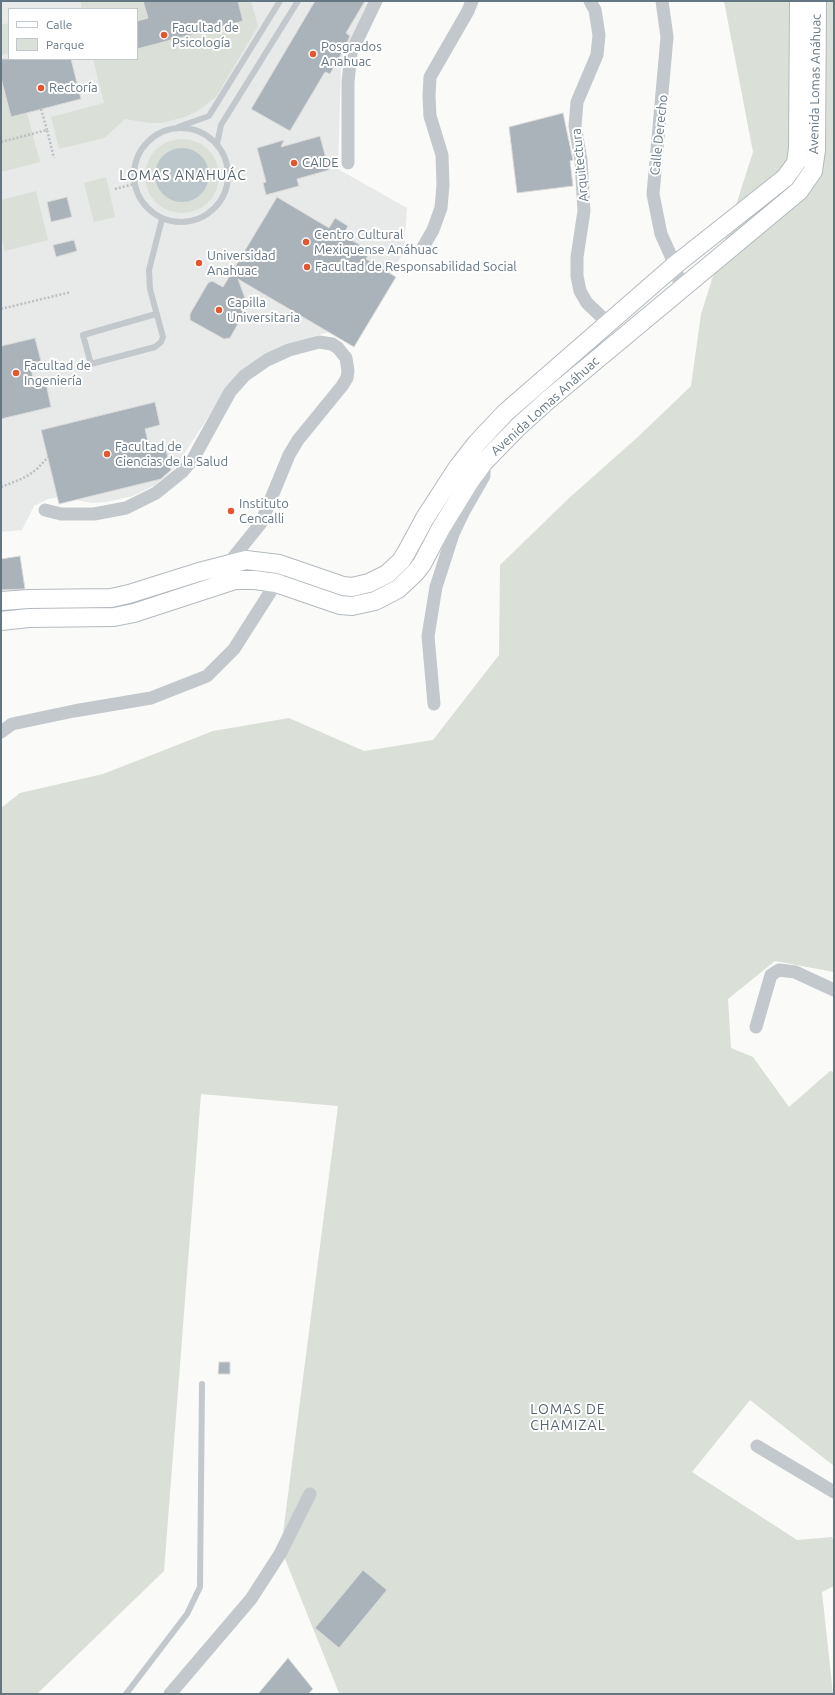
<!DOCTYPE html>
<meta charset="utf-8">
<style>
body{margin:0}
#map{position:relative;width:835px;height:1695px;overflow:hidden;background:#fafaf8;font-family:Ubuntu,sans-serif}
canvas{display:block}
.frame{position:absolute;inset:0;border:2px solid #657683;pointer-events:none}
.legend{position:absolute;left:8px;top:8px;width:130px;height:52px;box-sizing:border-box;background:#fff;border:1px solid #c1c8cd;margin:0;padding:5px 7px;list-style:none;font-size:12px;color:#657683}
.legend li{display:flex;align-items:center;gap:8px;height:20px}
.legend b{width:20px;border:1px solid #c1c8cd}
</style>
<div id="map">
<canvas width="835" height="1695"></canvas>
<div class="frame"></div>
<ul class="legend">
<li><b style="height:5px;background:#fff"></b>Calle</li>
<li><b style="height:11px;background:#dadfd7"></b>Parque</li>
</ul>
</div>
<script>
const context = document.querySelector('canvas').getContext('2d');
context.lineJoin = 'round';
function paint(path, color) { context.fillStyle = color; context.fill(path, 'evenodd'); }
const poly = rows => new Path2D(rows.map(r => 'M' + r).join(''));
function strokePath(path, color, width, dash) { context.strokeStyle = color; context.lineWidth = width; context.lineCap = dash ? 'butt' : 'round'; context.setLineDash(dash || []); context.stroke(path); }
function label(font, color, halo, rows, align = 'center') {
  context.font = font + ' Ubuntu,sans-serif'; context.lineWidth = 4; context.setLineDash([]); context.textBaseline = 'middle'; context.strokeStyle = halo; context.fillStyle = color; for (const [text, x, y, turn = 0] of rows) {
    context.save(); context.translate(x, y); context.rotate((+turn || 0) * Math.PI / 180); context.textAlign = isNaN(turn) ? turn : align; if (halo) context.strokeText(text, 0, 0); context.fillText(text, 0, 0); context.restore();
  }
}
paint(poly([
 [1,1,369,1,352,37,341,66,338,169,407,208,404,251,391,274,396,277,354,347,329,332,288,344,227,388,175,468,155,485,133,496,106,502,91,503,61,497,48,499,34,506,22,530,1,532],
 [9,9,137,9,137,59,9,59]
]), '#e8e9e9');
paint(poly([
 [81,1,251,1,258,26,216,97,196,112,185,117,161,123,149,123,125,119,104,138,59,149,51,117,104,103,93,59,137,59,137,9,81,9],
 [724,1,834,1,834,972,775,961,728,999,731,1048,753,1057,789,1107,830,1071,834,1072,834,1466,750,1400,692,1472,797,1540,832,1537,834,1542,834,1586,822,1592,833,1694,338,1694,339,1693,281,1549,338,1106,201,1094,164,1571,37,1694,1,1694,1,808,20,793,103,774,213,731,289,718,364,751,433,740,499,655,500,565,568,499,640,435,691,386,701,314,753,152],
 [9,23,9,53,1,55,1,25],
 [1,78,11,117,27,113,40,162,1,172],
 '145 176a37 37 0 1 1 74 0a37 37 0 1 1-74 0Z',
 [106,177,115,217,94,222,84,183],
 [36,191,48,240,5,251,1,236,1,200]
]), '#dadfd7');
paint(poly([
 '155 175a27 27 0 1 1 54 0a27 27 0 1 1-54 0Z'
]), '#bbc7cb');
const building = poly([
 [143,1,238,1,243,21,137,49,137,21,148,18,143,1],
 [315,1,365,1,346,33,350,36,343,51,330,74,325,72,290,131,251,109,315,1],
 [1,59,71,59,81,99,11,117,1,78,1,59],
 [563,113,573,160,570,161,573,186,517,193,509,127,563,113],
 [320,136,329,170,297,179,299,186,266,195,263,183,266,182,257,148,284,140,281,147,320,136],
 [67,197,72,217,51,222,47,202,67,197],
 [277,197,329,228,335,218,348,226,343,235,370,251,366,259,396,277,354,347,238,279,248,306,230,338,224,339,190,320,190,314,208,283,212,281,223,287,277,197],
 [74,240,77,251,56,257,53,245,74,240],
 [35,338,41,361,30,364,35,386,46,383,51,407,1,419,1,346,35,338],
 [155,402,160,425,145,429,150,450,165,446,171,470,161,479,59,504,41,430,155,402],
 [20,556,25,589,1,590,1,559,20,556],
 [219,1362,230,1362,230,1374,218,1374,219,1362],
 [363,1570,387,1590,339,1648,315,1628,363,1570],
 [288,1658,313,1689,308,1694,258,1694,288,1658]
]);
paint(building, '#aab3b9');
strokePath(building, '#dcdcda', 1);
const secondary = poly([
 [1,601,29,599,111,598,129,594,199,572,246,560,279,564,343,586,352,587,369,583,387,574,401,561,406,553,425,518,458,467,476,444,505,413,675,265,785,178,796,163,798,148,799,1],
 [1,621,29,618,114,617,134,613,235,580,255,580,276,583,340,605,352,606,375,601,398,589,415,573,422,564,441,528,470,481,484,462,518,427,548,400,799,191,813,171,816,150,817,1]
]);
strokePath(secondary, '#b3babf', 20);
strokePath(poly([
 [41,109,47,130],
 [1,142,47,130,54,158],
 [115,189,134,184],
 [1,309,71,292],
 [1,487,19,480,29,475,38,468,48,457]
]), '#bbbfc2', 2.5, [2, 2]);
strokePath(poly([
 [178,127,209,116,280,1],
 '134 175a47 47 0 1 1 94 0a47 47 0 1 1-94 0Z',
 [217,144,221,125,298,1],
 [156,314,83,335,91,364,155,347,161,342,163,337,150,289,149,270,162,219],
 [126,1694,187,1614,200,1587,202,1384]
]), '#c3c8cc', 6);
strokePath(poly([
 [590,1,595,10,599,35,597,55,577,102,575,126,581,160,584,211,577,257,577,276,580,291,587,303,608,323],
 [662,1,667,37,653,194,661,234,675,265,681,289],
 [348,163,348,82,351,53,376,1],
 [422,249,433,230,441,208,443,185,442,155,430,116,429,96,430,77,468,11,472,1],
 [45,510,61,514,94,514,126,508,156,493,182,472,193,459,230,392,244,376,267,360,289,350,319,342,332,344,338,348,346,358,348,371,347,378,342,386,298,440,289,455,261,523,228,564,230,567],
 [434,704,428,636,436,587,453,534,464,511,484,476,484,464],
 [1,732,12,724,74,711,151,698,207,676,234,649,276,583,279,564],
 [756,1027,771,975,779,970,795,972,834,990],
 [757,1446,834,1492],
 [170,1694,251,1599,280,1554,310,1494]
]), '#c3c8cc', 13);
strokePath(secondary, '#fff', 18);
for (const [x, y, r, color] of [
 [164,35,4,"#e4572e"],
 [313,54,4,"#e4572e"],
 [41,88,4,"#e4572e"],
 [294,163,4,"#e4572e"],
 [306,242,4,"#e4572e"],
 [199,263,4,"#e4572e"],
 [307,267,4,"#e4572e"],
 [219,310,4,"#e4572e"],
 [16,373,4,"#e4572e"],
 [107,454,4,"#e4572e"],
 [231,511,4,"#e4572e"]
]) { const dot = new Path2D(); dot.arc(x, y, r, 0, 2 * Math.PI); context.fillStyle = color; context.fill(dot); strokePath(dot, '#fff', 1.5); }
label('13px', '#657683', '#fff', [
 ["Facultad de",172,28],
 ["Psicología",172,43],
 ["Posgrados",321,47],
 ["Anahuac",321,62],
 ["Rectoría",49,88],
 ["CAIDE",302,163],
 ["Centro Cultural",314,235],
 ["Mexiquense Anáhuac",314,250],
 ["Universidad",207,256],
 ["Anahuac",207,271],
 ["Facultad de Responsabilidad Social",315,267],
 ["Capilla",227,303],
 ["Universitaria",227,318],
 ["Facultad de",24,366],
 ["Ingeniería",24,381],
 ["Facultad de",115,447],
 ["Ciencias de la Salud",115,462],
 ["Instituto",239,504],
 ["Cencalli",239,519]
], 'left');
label('13px', '#657683', '#fff', [
 ["Avenida Lomas Anáhuac",815,84,-89],
 ["Calle Derecho",659,135,-84],
 ["Arquitectura",580,165,-96],
 ["Avenida Lomas Anáhuac",545,406,-42]
]);
context.letterSpacing = '1px';
label('14px', '#57646e', '#fff', [
 ["LOMAS ANAHUÁC",183,175],
 ["LOMAS DE",568,1409],
 ["CHAMIZAL",568,1425]
]);
context.letterSpacing = '0px';
</script>
